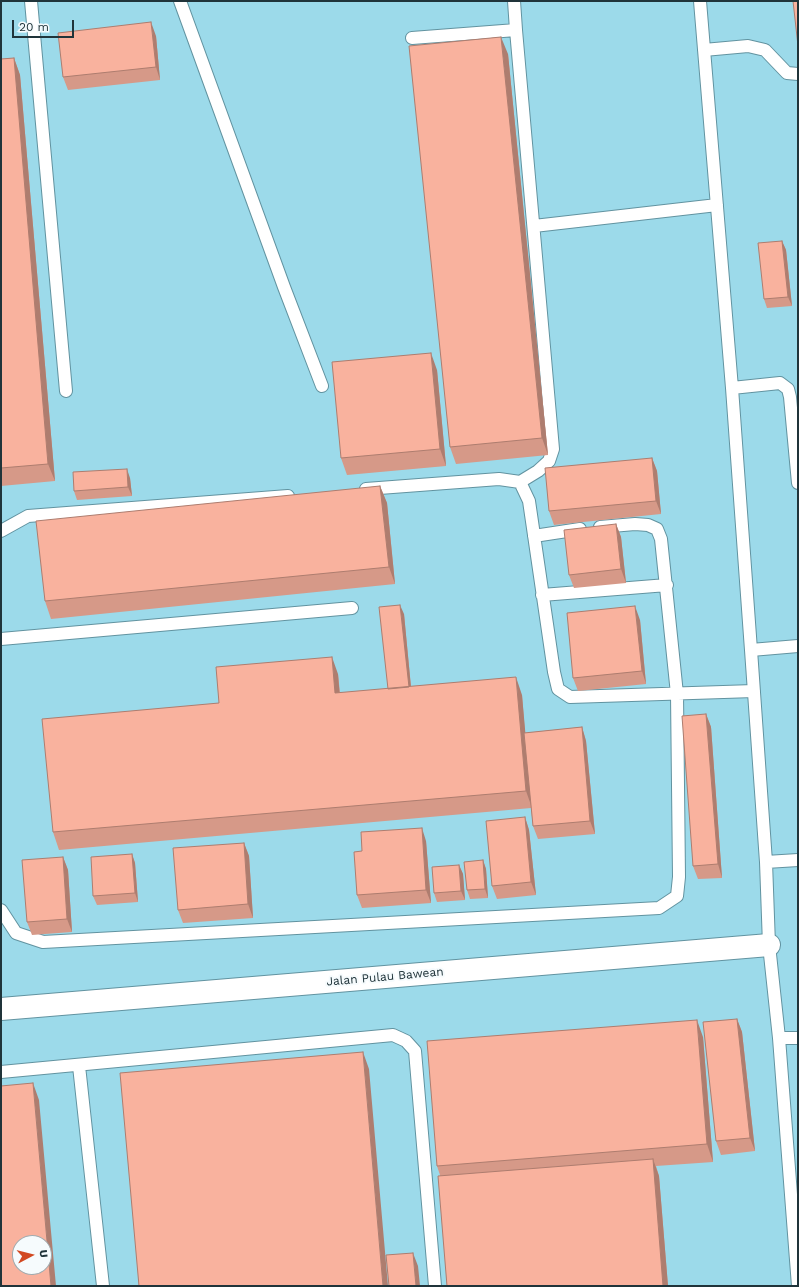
<!DOCTYPE html>
<style>
body{margin:0}
#map{position:relative;width:799px;height:1287px;overflow:hidden;background:#b0e4f1;font-family:"Work Sans",sans-serif}
canvas{display:block}
.frame{position:absolute;inset:0;border:2px solid #20343a;pointer-events:none}
.north{position:absolute;left:12px;top:1235px;width:40px;height:40px;box-sizing:border-box;background:#f6fbfd;border:1px solid #a0abaf;border-radius:50%;rotate:83deg;font-size:11px;font-weight:700;line-height:16px;text-align:center;color:#20343a}
.north::after{content:'';display:block;margin:auto;width:14px;height:18px;background:#d24922;clip-path:polygon(50% 0,100% 100%,50% 72%,0 100%)}
.scale{position:absolute;left:12px;top:20px;width:62px;height:18px;box-sizing:border-box;border:2px solid #20343a;border-top:0;padding-left:5px;font-size:12px;line-height:14px;white-space:nowrap;color:#20343a;-webkit-text-stroke:3px #f6fbfd;paint-order:stroke}
</style>
<div id="map">
<canvas width="799" height="1287"></canvas>
<div class="frame"></div>
<div class="north">U</div>
<div class="scale">20 m</div>
</div>
<script>
const context = document.querySelector('canvas').getContext('2d');
context.lineJoin = 'round';
function paint(path, color) { context.fillStyle = color; context.fill(path, 'evenodd'); }
const poly = rows => new Path2D(rows.map(r => 'M' + r).join(''));
function strokePath(path, color, width, dash) { context.strokeStyle = color; context.lineWidth = width; context.lineCap = dash ? 'butt' : 'round'; context.setLineDash(dash || []); context.stroke(path); }
function label(font, color, halo, rows, align = 'center') {
  context.font = font + ' "Work Sans",sans-serif'; context.lineWidth = 4; context.setLineDash([]); context.textBaseline = 'middle'; context.strokeStyle = halo; context.fillStyle = color; for (const [text, x, y, turn = 0] of rows) {
    context.save(); context.translate(x, y); context.rotate((+turn || 0) * Math.PI / 180); context.textAlign = isNaN(turn) ? turn : align; if (halo) context.strokeText(text, 0, 0); context.fillText(text, 0, 0); context.restore();
  }
}
paint(poly([
 [1,1,798,1,798,1286,1,1286],
 [20,1243,44,1243,44,1267,20,1267]
]), '#9cdaea');
const lane = poly([
 [31,1,66,391],
 [180,1,284,287,322,386],
 [514,1,516,30],
 [700,1,732,388,751,650,766,862,769,945,779,1038,798,1286],
 [412,38,516,30,553,449,549,461,538,471,520,482],
 [704,50,748,46,765,50,787,73,798,74],
 [534,226,717,205],
 [732,388,780,383,788,389,790,397,798,483],
 [366,489,499,479,520,482,529,501,554,672,558,689,570,697,754,691],
 [1,531,28,516,288,496],
 [534,536,580,529],
 [542,595,667,585],
 [1,639,352,608],
 [751,650,798,646],
 [766,862,798,860],
 [1,910,16,933,43,942,659,908,677,896,679,877,677,694,661,539,657,529,648,525,635,524,600,527],
 [779,1038,798,1038],
 [79,1066,103,1286],
 [1,1072,393,1035,406,1041,415,1051,435,1286]
]);
const street = poly([
 [1,1009,769,945]
]);
strokePath(lane, '#6293a0', 14);
strokePath(street, '#6293a0', 24);
strokePath(lane, '#fff', 12);
strokePath(street, '#fff', 22);
paint(poly([
 [156,36,160,80,68,90,63,77],
 [508,54,548,455,456,464,450,447],
 [14,58,20,75,55,481,1,486,1,59],
 [782,241,786,250,792,306,767,308,764,299],
 [437,370,446,466,347,475,341,458],
 [652,458,657,471,661,514,554,525,549,511],
 [130,478,132,496,77,500,74,491],
 [380,486,387,503,395,584,51,619,45,601],
 [616,524,621,537,626,583,574,588,569,575],
 [404,614,411,687,522,695,525,733,582,727,586,741,595,834,538,839,533,826,531,808,59,850,53,832,219,703,338,674,340,693,388,689],
 [640,620,646,684,578,691,573,678],
 [706,714,711,727,722,878,698,879,693,866],
 [525,817,529,830,536,895,497,899,492,886],
 [426,841,431,903,362,908,357,895,362,851],
 [244,843,249,856,253,918,183,923,178,910],
 [132,854,135,863,138,902,97,905,93,896],
 [63,857,68,870,72,932,32,935,27,922],
 [483,860,486,869,488,898,470,899,467,890],
 [459,865,463,874,465,900,437,902,434,893],
 [737,1019,742,1032,755,1151,721,1155,716,1141],
 [703,1037,713,1162,656,1166,659,1176,668,1286,447,1286,440,1175,437,1166]
]), '#d69988');
paint(poly([
 [151,22,156,36,160,80,156,67],
 [501,37,508,54,548,455,542,438],
 [14,58,20,75,55,481,48,464],
 [782,241,786,250,792,306,788,297],
 [431,353,437,370,446,466,440,449],
 [652,458,657,471,661,514,656,501],
 [127,469,130,478,132,496,128,487],
 [380,486,387,503,395,584,389,567],
 [616,524,621,537,626,583,621,569],
 [400,605,404,614,412,698,409,689],
 [635,606,640,620,646,684,642,671],
 [332,657,338,674,341,711,335,693],
 [516,677,522,695,532,808,526,791],
 [706,714,711,727,722,878,718,864],
 [582,727,586,741,595,834,590,821],
 [525,817,529,830,536,895,531,882],
 [422,828,426,841,431,903,426,890],
 [244,843,249,856,253,918,248,904],
 [132,854,135,863,138,902,135,893],
 [63,857,68,870,72,932,67,919],
 [483,860,486,869,488,898,485,889],
 [459,865,463,874,465,900,461,891],
 [737,1019,742,1032,755,1151,750,1138],
 [697,1020,703,1037,713,1162,707,1144],
 [363,1052,369,1069,388,1286,383,1286],
 [33,1083,39,1100,56,1286,51,1286],
 [653,1159,659,1176,668,1286,663,1286],
 [413,1253,418,1266,420,1286,416,1286]
]), '#ae7d6f');
const building = poly([
 [793,1,798,1,798,46,793,1],
 [151,22,156,67,63,77,58,33,151,22],
 [501,37,542,438,450,447,409,46,501,37],
 [14,58,48,464,1,468,1,59,14,58],
 [782,241,788,297,764,299,758,243,782,241],
 [431,353,440,449,341,458,332,362,431,353],
 [652,458,656,501,549,511,545,468,652,458],
 [127,469,128,487,74,491,73,472,127,469],
 [380,486,389,567,45,601,36,521,380,486],
 [616,524,621,569,569,575,564,530,616,524],
 [400,605,409,687,388,689,379,607,400,605],
 [635,606,642,671,573,678,567,613,635,606],
 [332,657,335,693,516,677,526,791,53,832,42,719,219,703,216,667,332,657],
 [706,714,718,864,693,866,682,716,706,714],
 [582,727,590,821,533,826,524,733,582,727],
 [525,817,531,882,492,886,486,821,525,817],
 [422,828,426,890,357,895,354,852,362,851,361,832,422,828],
 [244,843,248,904,178,910,173,848,244,843],
 [132,854,135,893,93,896,91,857,132,854],
 [63,857,67,919,27,922,22,860,63,857],
 [483,860,485,889,467,890,464,862,483,860],
 [459,865,461,891,434,893,432,867,459,865],
 [737,1019,750,1138,716,1141,703,1022,737,1019],
 [697,1020,707,1144,437,1166,427,1041,697,1020],
 [363,1052,383,1286,139,1286,120,1073,363,1052],
 [33,1083,51,1286,1,1286,1,1086,33,1083],
 [20,1243,44,1243,44,1267,20,1267,20,1243],
 [653,1159,663,1286,447,1286,438,1176,653,1159],
 [413,1253,416,1286,389,1286,386,1255,413,1253]
]);
paint(building, '#f9b29e');
strokePath(building, '#ae7d6f', 1);
label('12px', '#20343a', '#f6fbfd', [
 ["Jalan Pulau Bawean",385,977,-5]
]);
</script>
